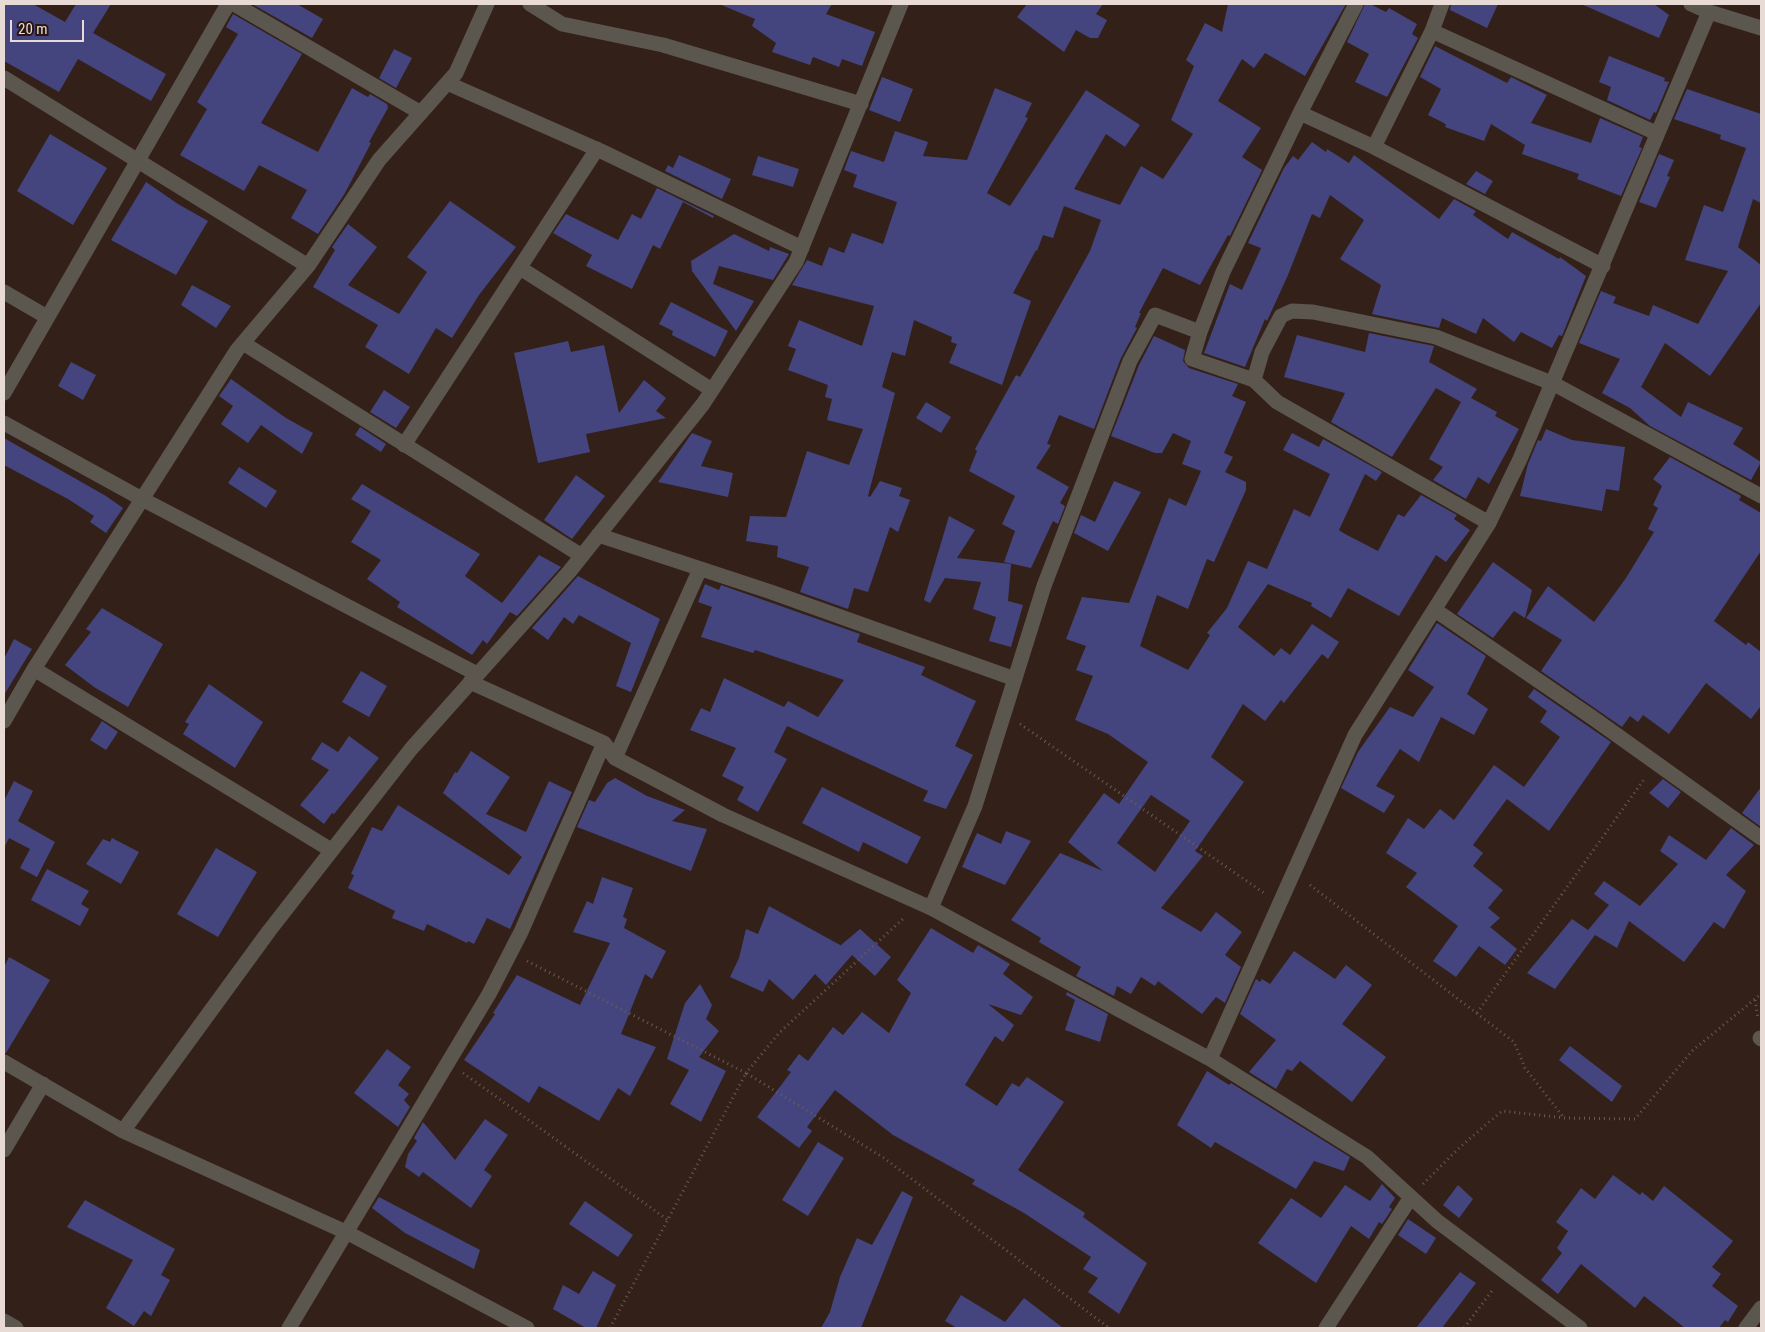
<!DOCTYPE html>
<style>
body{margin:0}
#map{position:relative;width:1765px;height:1332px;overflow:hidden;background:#332018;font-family:"Roboto Condensed",sans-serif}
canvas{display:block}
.frame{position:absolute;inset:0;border:5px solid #e8dad5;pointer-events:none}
.scale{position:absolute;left:10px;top:20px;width:74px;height:22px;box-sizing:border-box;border:2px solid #e8dad5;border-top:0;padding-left:6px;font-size:15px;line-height:18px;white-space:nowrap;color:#e8dad5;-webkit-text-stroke:4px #28160f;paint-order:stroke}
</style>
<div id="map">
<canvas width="1765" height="1332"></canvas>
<div class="frame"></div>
<div class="scale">20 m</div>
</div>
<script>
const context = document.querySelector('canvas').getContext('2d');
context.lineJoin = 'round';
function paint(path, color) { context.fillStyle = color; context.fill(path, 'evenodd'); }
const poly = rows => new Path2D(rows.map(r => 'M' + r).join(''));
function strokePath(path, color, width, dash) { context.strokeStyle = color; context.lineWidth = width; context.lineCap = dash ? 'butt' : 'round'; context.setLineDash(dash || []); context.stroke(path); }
paint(poly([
 [4,4,33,4,65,22,76,4,111,4,93,33,166,74,151,101,78,59,59,92,4,61],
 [252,4,297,4,323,19,312,38],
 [719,4,832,4,826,14,875,32,862,66,842,59,839,67,813,57,810,65,772,52,776,43,752,26,755,19],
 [1027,4,1103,4,1096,14,1107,20,1098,38,1090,38,1076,30,1064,52,1017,17],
 [1228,4,1346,4,1305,76,1265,53,1254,68,1242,59,1218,101,1261,128,1242,157,1262,170,1230,236,1228,235,1200,285,1163,268,1139,313,1141,313,1135,327,1137,328,1121,358,1094,429,1059,415,1047,444,1051,445,1036,468,1069,487,1060,503,1065,506,1058,524,1053,521,1031,568,1004,562,1015,531,1002,524,1015,496,969,471,977,451,975,449,1016,375,1020,377,1090,251,1101,220,1064,206,1053,238,1043,235,1037,251,1036,250,1013,293,1031,301,1002,385,949,363,957,344,951,342,952,337,914,320,905,356,892,352,882,387,895,393,868,496,870,497,880,481,902,488,899,496,910,500,898,532,890,527,868,592,854,588,848,609,800,592,809,567,777,557,778,546,746,541,750,516,786,517,807,451,849,465,863,429,827,420,832,399,825,397,828,385,788,370,796,349,788,346,799,320,862,346,874,306,792,285,807,260,822,266,829,247,844,253,852,233,883,244,897,202,853,187,857,175,844,170,851,151,884,162,895,131,928,142,923,156,967,160,995,88,1032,103,1025,117,1028,118,987,193,1010,206,1086,90,1140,125,1125,147,1106,134,1074,189,1120,205,1141,166,1163,179,1193,134,1171,120,1194,66,1186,60,1205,23,1222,32],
 [1365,4,1370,4,1386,12,1389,8,1417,24,1412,34,1418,38,1387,97,1355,82,1369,54,1347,42],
 [1451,4,1498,4,1487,28,1450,10],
 [1581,4,1654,4,1669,15,1659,38],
 [233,14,302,54,261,123,318,152,352,88,368,97,370,94,387,104,388,108,369,142,371,143,345,193,318,234,291,218,307,190,259,165,244,191,180,155,207,109,197,102,238,34,226,27],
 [1435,46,1507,83,1511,77,1547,95,1531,123,1591,143,1600,118,1643,137,1639,147,1642,148,1621,196,1577,179,1579,174,1522,154,1525,145,1491,124,1484,141,1445,127,1446,125,1444,123,1428,115,1441,89,1420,77],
 [394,49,412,58,396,88,379,78],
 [1609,56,1665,78,1664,81,1669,82,1656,113,1654,112,1650,120,1607,100,1611,87,1599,82],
 [882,77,913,89,900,122,869,110],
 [1687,89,1761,114,1761,203,1753,199,1738,247,1761,265,1761,303,1710,376,1665,343,1641,387,1681,417,1688,402,1743,428,1733,444,1761,462,1751,480,1650,426,1630,408,1602,393,1620,359,1579,343,1601,291,1616,297,1613,303,1649,316,1653,305,1698,324,1728,271,1685,260,1704,205,1723,212,1746,148,1720,139,1721,135,1674,119],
 [50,134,107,168,73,225,17,191],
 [1312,142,1326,152,1327,149,1349,163,1354,155,1439,219,1454,199,1476,211,1473,215,1508,239,1512,232,1559,259,1560,257,1586,276,1562,336,1559,335,1552,348,1521,332,1514,342,1483,318,1476,334,1442,318,1439,328,1372,314,1381,285,1340,259,1364,220,1330,195,1320,218,1312,214,1288,275,1267,321,1265,319,1245,367,1204,353,1230,284,1242,290,1261,248,1248,243,1284,168,1293,156,1298,160],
 [1659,154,1674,160,1667,176,1670,177,1656,208,1639,202],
 [679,155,731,179,722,199,665,171,668,165,673,168],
 [758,156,799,169,793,187,752,175],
 [1476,171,1493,181,1485,194,1466,184],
 [146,182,178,204,208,221,176,275,111,240],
 [657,188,714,216,713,218,683,202,660,249,653,245,632,289,586,266,592,255,553,233,566,214,618,240,632,214,641,219],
 [450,201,516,247,479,295,452,338,436,328,409,374,365,347,378,325,313,287,335,250,332,247,348,224,377,247,348,285,399,314,427,272,407,257],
 [734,234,769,251,770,247,789,254,773,280,719,266,713,284,754,301,736,331,692,271,691,261],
 [192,285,231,306,216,328,181,305],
 [671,302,728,331,715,357,672,335,673,331,659,324],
 [1369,333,1434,346,1429,362,1477,389,1471,398,1497,412,1495,416,1519,429,1489,484,1478,477,1466,499,1433,480,1443,467,1429,459,1461,402,1436,388,1392,457,1331,422,1345,393,1284,377,1297,335,1365,352],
 [1154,336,1185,350,1183,361,1189,368,1238,384,1232,396,1246,402,1224,453,1233,457,1225,472,1246,482,1246,490,1214,562,1207,559,1188,609,1157,595,1140,646,1188,670,1210,635,1207,633,1227,608,1248,561,1267,569,1294,509,1310,517,1330,474,1283,450,1292,433,1319,447,1323,439,1382,472,1376,481,1365,474,1339,530,1345,534,1378,551,1398,514,1404,517,1421,495,1457,515,1454,519,1470,530,1446,562,1436,555,1399,616,1348,588,1331,618,1311,606,1312,603,1268,584,1238,627,1274,656,1281,648,1290,655,1312,624,1339,642,1328,659,1322,654,1284,703,1281,700,1265,721,1243,704,1211,757,1244,782,1195,851,1203,856,1161,908,1201,932,1216,912,1242,932,1225,955,1241,967,1225,1003,1216,997,1202,1014,1158,981,1155,986,1141,977,1131,994,1117,986,1114,996,1076,976,1081,967,1039,942,1041,938,1011,920,1060,853,1103,871,1068,842,1104,793,1119,804,1148,762,1108,734,1075,720,1093,676,1076,670,1086,646,1066,639,1082,597,1129,603,1169,498,1186,506,1201,471,1182,464,1191,441,1173,433,1162,453,1155,453,1111,436,1139,365],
 [1151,795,1190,821,1155,872,1117,843],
 [568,341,571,352,604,345,619,413,644,380,666,398,656,411,666,418,586,434,590,452,538,463,514,353],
 [71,362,96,375,83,400,58,386],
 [231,379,286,418,313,433,302,454,261,425,248,443,221,424,233,406,219,396],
 [384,390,410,407,396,428,370,412],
 [926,402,951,417,941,433,916,418],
 [360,427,386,444,381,452,355,435],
 [1546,429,1572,440,1625,447,1619,491,1606,489,1602,511,1520,496,1528,464,1538,440,1541,441],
 [692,433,712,441,701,466,733,473,728,497,658,482],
 [4,438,106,496,123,508,106,533,90,522,94,516,68,499,4,465],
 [1670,457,1741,496,1739,500,1761,513,1761,551,1714,621,1746,645,1748,642,1761,652,1761,706,1751,719,1706,683,1669,734,1643,715,1638,722,1630,716,1622,727,1541,671,1562,640,1526,618,1548,586,1594,622,1626,578,1654,532,1648,529,1658,508,1653,505,1662,486,1653,479],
 [239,467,277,491,266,508,228,483],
 [576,475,605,496,572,539,544,520],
 [1114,481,1141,492,1108,551,1074,533,1081,515,1095,522],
 [362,484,480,554,465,576,502,603,539,555,561,567,517,616,510,612,487,644,483,640,472,655,397,607,400,602,367,579,381,560,351,542,371,511,351,499],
 [949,516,975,530,957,558,1011,564,1008,601,1023,605,1011,647,989,641,996,617,973,609,981,582,945,578,930,603,924,600],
 [1493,562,1532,590,1525,618,1514,611,1493,638,1457,614],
 [578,576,660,619,631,692,616,686,631,643,579,615,573,624,564,617,548,640,532,628],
 [705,584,719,590,721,585,860,634,857,642,925,667,921,675,976,701,955,746,973,755,946,809,923,801,928,791,787,726,774,752,787,759,758,812,737,800,744,787,722,776,736,748,690,730,701,708,710,712,724,678,784,707,788,701,818,717,844,680,755,650,753,653,701,637,712,607,698,602],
 [102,608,163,644,128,707,94,687,65,665,91,632,86,629],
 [1437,623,1486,656,1467,694,1488,709,1474,735,1441,717,1419,762,1400,749,1376,786,1395,796,1384,813,1341,788,1358,752,1390,707,1413,717,1434,687,1408,670],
 [14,639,32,649,4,695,4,659],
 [361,671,387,686,369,717,342,702],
 [209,684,263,722,235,768,183,734,189,724,185,722],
 [1534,689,1611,742,1549,831,1507,799,1473,845,1483,853,1473,866,1503,890,1488,908,1500,918,1490,927,1517,949,1505,965,1479,946,1456,977,1433,961,1458,926,1406,887,1417,873,1386,853,1408,818,1424,829,1440,809,1454,820,1494,765,1524,787,1560,737,1540,722,1547,711,1528,697],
 [102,721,118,732,106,750,90,740],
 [349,736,379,758,334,814,332,813,324,824,300,805,329,770,311,759,322,742,338,752],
 [471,751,510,777,486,814,526,832,549,781,572,792,510,929,487,918,474,944,468,941,467,943,427,924,424,931,392,918,395,911,348,888,354,875,351,874,372,827,382,831,398,805,509,875,522,857,443,793,455,772,457,773],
 [615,778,647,796,685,810,672,821,707,829,691,871,577,827,589,800,595,802,607,783],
 [1663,779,1681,792,1668,808,1649,793],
 [14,781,33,791,18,821,55,842,37,877,20,868,30,849,9,838,4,848,4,801],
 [822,787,921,837,907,864,863,842,859,852,802,823],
 [1761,787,1761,827,1742,813],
 [1731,828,1754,845,1726,875,1746,891,1724,929,1714,922,1684,962,1629,921,1617,948,1595,935,1555,989,1527,973,1572,919,1588,930,1609,905,1594,894,1604,881,1640,906,1678,864,1660,851,1669,835,1706,860],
 [1006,831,1031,841,1005,885,962,867,977,833,1001,844],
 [112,838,139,852,121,884,86,864,103,839,110,842],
 [216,848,257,872,218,937,177,914],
 [47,869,89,891,81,904,89,909,80,926,31,900],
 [602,877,633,888,623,917,627,919,624,928,666,951,652,979,645,974,621,1034,656,1047,630,1096,618,1088,599,1121,539,1086,529,1103,464,1060,495,1014,493,1013,517,975,580,1005,610,943,573,932,587,901,593,904],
 [769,906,842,946,841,945,860,929,891,957,875,976,852,955,826,985,815,974,793,1000,769,979,763,992,730,977,739,958,746,929,758,934],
 [931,928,973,953,978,945,1010,964,1003,974,1033,997,1021,1015,988,1004,1014,1025,1003,1042,995,1036,965,1085,997,1106,1012,1083,1019,1087,1027,1077,1064,1102,1018,1170,1085,1213,1083,1217,1147,1263,1119,1314,1088,1292,1098,1278,1083,1269,1091,1257,1024,1213,972,1184,975,1180,893,1135,835,1090,807,1127,812,1131,799,1148,757,1117,791,1072,787,1070,799,1054,808,1061,833,1027,843,1035,862,1012,889,1033,911,993,897,980],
 [1294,951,1335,979,1346,965,1372,985,1342,1024,1386,1057,1352,1102,1300,1061,1292,1071,1287,1069,1276,1089,1249,1072,1276,1040,1240,1014,1256,979,1260,982,1262,979,1270,984],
 [9,957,50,980,6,1053,4,1053,4,967],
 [700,984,712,1005,706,1019,719,1031,699,1057,726,1071,701,1122,670,1104,689,1070,667,1059,685,1003],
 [1067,992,1108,1014,1100,1042,1065,1030,1075,1000,1066,995],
 [1570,1046,1622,1086,1612,1102,1559,1060],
 [387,1049,411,1067,398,1085,409,1094,404,1100,410,1107,398,1127,354,1093],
 [1207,1071,1229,1085,1231,1083,1350,1157,1344,1171,1314,1161,1296,1189,1215,1142,1211,1148,1177,1125],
 [485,1119,508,1135,484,1170,492,1176,471,1208,423,1172,419,1177,405,1167,408,1154,417,1141,414,1138,423,1122,455,1160],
 [818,1142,844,1158,808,1216,782,1200],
 [1613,1175,1640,1195,1642,1192,1653,1201,1664,1186,1733,1241,1712,1267,1721,1274,1712,1286,1738,1306,1728,1322,1725,1320,1719,1328,1685,1328,1644,1296,1635,1308,1581,1264,1558,1294,1541,1280,1562,1253,1557,1248,1568,1231,1556,1222,1581,1188,1595,1199],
 [1382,1184,1395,1198,1389,1207,1392,1209,1382,1224,1379,1222,1369,1239,1351,1226,1316,1283,1258,1243,1291,1198,1321,1218,1345,1185,1370,1201],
 [1458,1185,1473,1199,1459,1218,1443,1205],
 [902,1191,913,1197,861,1328,821,1328,830,1312,840,1277,857,1238,872,1245],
 [379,1197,480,1250,474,1269,405,1233,372,1208],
 [85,1200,175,1249,161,1275,170,1280,151,1316,144,1311,134,1326,106,1308,133,1260,67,1227],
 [585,1201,633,1235,618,1257,569,1224],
 [1408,1219,1436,1238,1426,1254,1398,1235],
 [593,1271,616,1285,596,1328,586,1328,553,1309,563,1285,579,1294],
 [1460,1272,1476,1283,1442,1328,1416,1328],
 [961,1295,1005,1322,1024,1298,1063,1328,957,1328,945,1321]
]), '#44457e');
strokePath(poly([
 [1020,724,1264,893],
 [1310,885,1514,1042,1525,1068,1564,1118],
 [527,961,746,1073,779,1033,905,917],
 [1755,1000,1758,1018],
 [1477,1013,1645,778],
 [463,1073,668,1220],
 [1423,1184,1460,1147,1502,1111,1565,1118,1635,1119,1692,1051,1761,994],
 [610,1328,746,1073,884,1158,1109,1328],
 [1464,1328,1494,1288]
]), '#6c5a53', 3, [1, 4]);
strokePath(poly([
 [234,4,421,113],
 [530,4,562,24,663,45,861,104],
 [1691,4,1709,12,1761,28],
 [1432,31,1656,133],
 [4,78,308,266],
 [447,83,601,151,802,248],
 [1300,113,1374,147,1603,266],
 [1374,147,1432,31,1442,4],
 [520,268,712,390],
 [4,292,47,317],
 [1200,332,1192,359,1254,380,1277,402,1489,523],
 [243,343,582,556],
 [1254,380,1262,352,1281,316,1292,311,1313,312,1436,337,1554,384,1761,496],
 [4,393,228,4],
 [4,423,142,499,477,674],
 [404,445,597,149],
 [598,535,771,592,1015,679],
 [1435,610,1593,718,1761,838],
 [34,669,331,850],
 [470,682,604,743,615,758,723,815,931,908,1210,1059,1367,1157,1437,1221,1580,1328],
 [4,721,34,669,237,350,308,266,379,160,456,73,487,4],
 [615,758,700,569],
 [931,908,975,806,1044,586,1130,361,1155,315,1200,332,1223,272,1300,113,1356,4],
 [1760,1038,1761,1039],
 [1210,1059,1355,735,1489,523,1520,459,1709,12],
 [4,1062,123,1131,348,1233,527,1328],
 [123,1131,269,931,411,749,569,572,703,404,796,262,901,4],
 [4,1150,43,1084],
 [4,1321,16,1328],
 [289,1328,489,994,521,932,604,743],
 [1326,1328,1411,1197],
 [1746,1328,1761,1308]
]), '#5b574e', 15);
</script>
